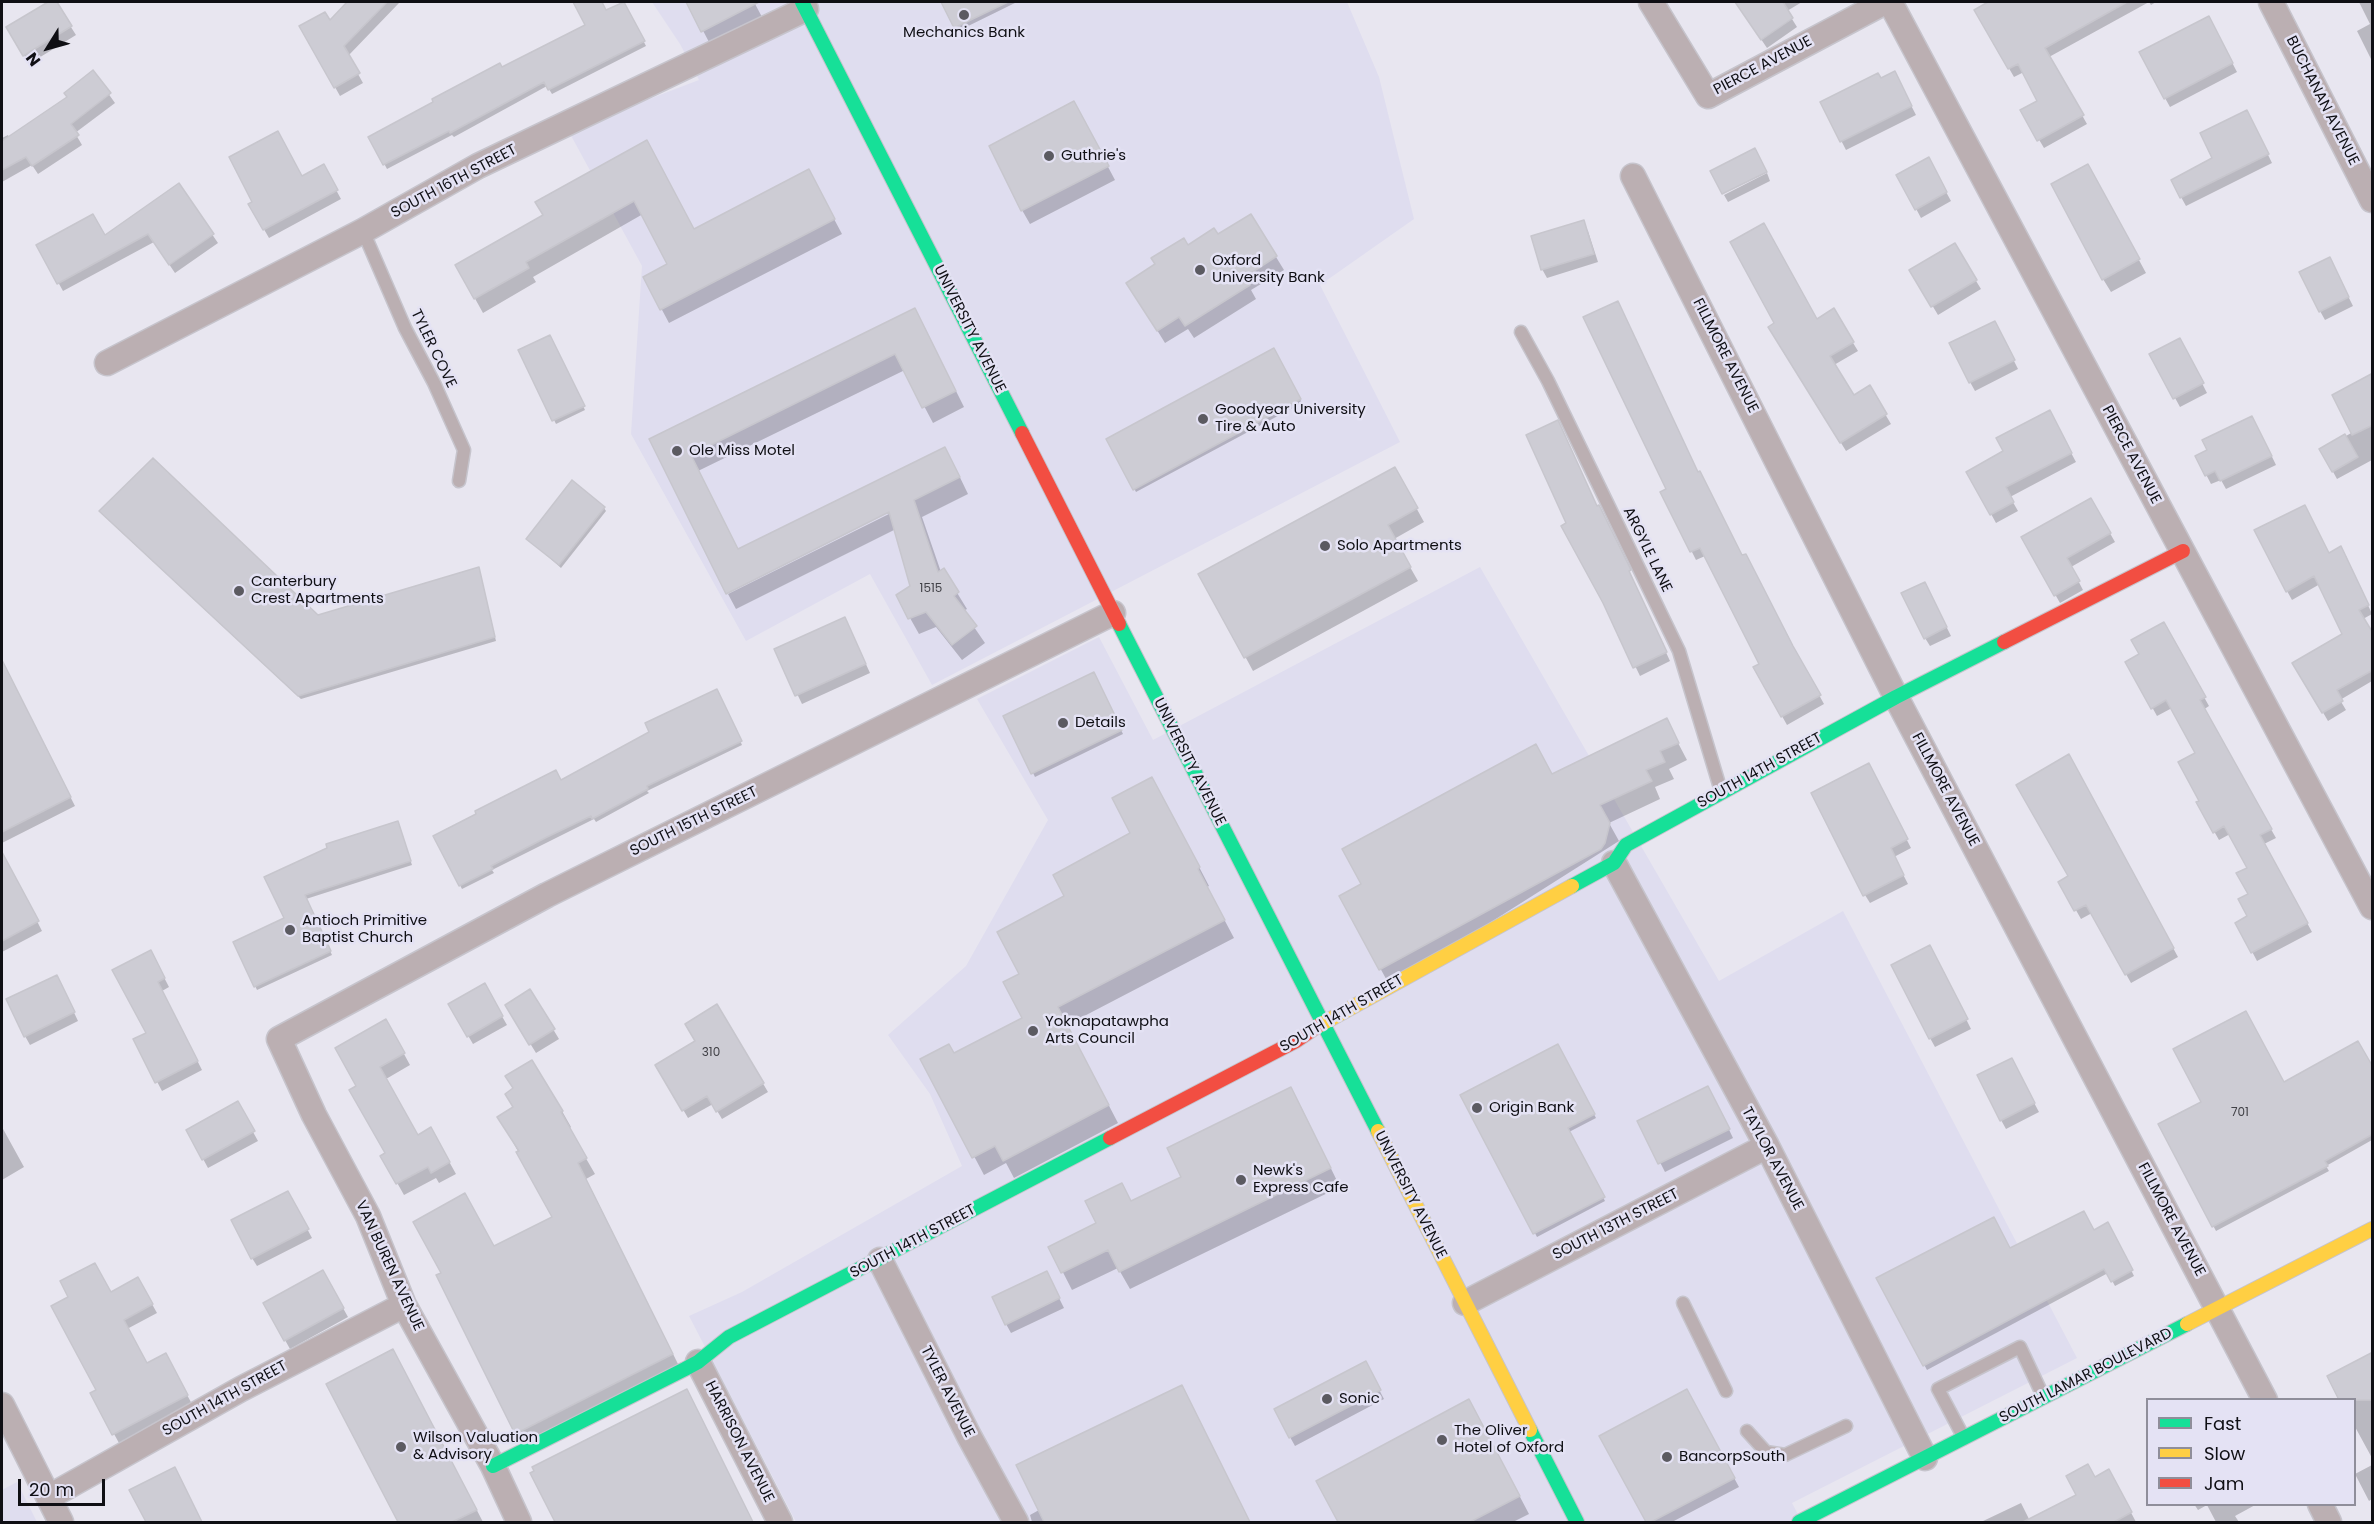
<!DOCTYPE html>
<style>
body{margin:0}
#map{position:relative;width:2374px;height:1524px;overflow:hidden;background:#e8e6f0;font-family:Poppins,sans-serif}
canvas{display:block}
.frame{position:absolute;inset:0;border:3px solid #0f0f14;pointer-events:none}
.legend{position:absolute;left:2146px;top:1398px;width:210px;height:108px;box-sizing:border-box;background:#e4e2f4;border:2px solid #8f8e9a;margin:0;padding:8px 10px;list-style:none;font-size:18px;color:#0f0f14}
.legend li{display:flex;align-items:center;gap:12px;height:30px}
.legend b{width:30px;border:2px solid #8f8e9a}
.north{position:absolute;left:18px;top:18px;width:60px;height:60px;-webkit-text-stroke:4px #e4e2f4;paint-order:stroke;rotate:233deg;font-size:16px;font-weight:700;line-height:24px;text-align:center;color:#0f0f14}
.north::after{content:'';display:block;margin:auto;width:21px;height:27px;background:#0f0f14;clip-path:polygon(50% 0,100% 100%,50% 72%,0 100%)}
.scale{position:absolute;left:18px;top:1479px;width:87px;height:27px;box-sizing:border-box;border:3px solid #0f0f14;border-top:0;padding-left:8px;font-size:18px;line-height:21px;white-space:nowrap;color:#0f0f14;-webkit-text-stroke:4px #e4e2f4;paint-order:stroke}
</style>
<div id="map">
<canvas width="2374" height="1524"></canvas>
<div class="frame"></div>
<ul class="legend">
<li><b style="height:8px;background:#16e098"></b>Fast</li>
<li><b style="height:8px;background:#ffcf43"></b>Slow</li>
<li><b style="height:8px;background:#f24e42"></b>Jam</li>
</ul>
<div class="north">N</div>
<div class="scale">20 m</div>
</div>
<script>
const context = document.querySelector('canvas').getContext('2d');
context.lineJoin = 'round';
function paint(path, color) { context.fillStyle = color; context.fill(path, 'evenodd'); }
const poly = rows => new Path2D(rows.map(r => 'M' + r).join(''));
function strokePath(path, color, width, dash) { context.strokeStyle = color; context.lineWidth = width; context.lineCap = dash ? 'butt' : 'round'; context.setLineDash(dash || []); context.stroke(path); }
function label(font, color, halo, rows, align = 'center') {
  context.font = font + ' Poppins,sans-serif'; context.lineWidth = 5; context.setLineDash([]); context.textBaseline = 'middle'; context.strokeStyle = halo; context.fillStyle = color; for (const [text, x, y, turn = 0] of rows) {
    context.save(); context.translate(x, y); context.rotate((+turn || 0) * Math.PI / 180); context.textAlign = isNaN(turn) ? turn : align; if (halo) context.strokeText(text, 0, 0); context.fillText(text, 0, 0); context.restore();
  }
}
paint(poly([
 [652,2,1347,2,1379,77,1414,219,1320,285,1400,442,932,685,870,574,746,641,631,434,642,266,568,130,699,80,680,44],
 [1480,567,1719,981,1843,911,2077,1358,1792,1503,1802,1522,796,1522,689,1316,742,1292,962,1166,930,1094,888,1035,966,966,1048,820,977,699,1099,637,1153,740],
 [17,1482,37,1522,2,1522,2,1490]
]), '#dfddef');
paint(poly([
 [51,2,55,2,76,35,29,64,8,27],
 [349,2,399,3,348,56,363,83,340,96,301,26,329,23],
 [575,2,600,2,606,12,624,3,646,46,552,94,547,86,454,137,452,135,387,169,370,137,587,25],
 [688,2,754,2,762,17,710,44],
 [942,2,1017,2,958,31],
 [1736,2,1802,2,1787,11,1797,27,1767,48],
 [1990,2,2156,2,2151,5,2149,2,2049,57,2087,124,2044,148,2022,111,2039,102,2024,72,2014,77,1976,11],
 [2359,2,2372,2,2372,61,2357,31,2370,24],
 [2213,26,2237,72,2170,107,2165,98],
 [93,72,115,103,75,133,82,145,38,174,32,165,2,182,2,138,8,135,9,137,69,98],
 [1881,80,1899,82,1916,115,1846,150,1822,103],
 [1081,116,1115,180,1030,224,1022,210],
 [2251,120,2272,163,2186,206,2181,197,2214,158],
 [647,142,694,231,816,185,842,234,669,323,645,278,669,265,643,214,533,277,536,282,483,313,457,266,545,215],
 [1928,159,1951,201,1921,218,1898,175],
 [323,166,341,199,269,238,250,205],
 [1767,173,1770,181,1728,202,1724,195],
 [2095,179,2146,273,2111,292,2103,279],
 [179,186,218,243,175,273,154,242,63,291,38,246,104,237],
 [1251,216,1284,270,1251,290,1256,299,1194,338,1188,329,1165,343,1136,296,1187,247,1218,236],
 [1583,222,1588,231,1598,262,1547,278,1542,269],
 [1954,245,1981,289,1938,315,1911,270],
 [2334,268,2353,306,2325,320,2320,311],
 [1833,310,1858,351,1834,365,1853,397,1869,387,1891,424,1846,451,1775,336,1816,321],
 [923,325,964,407,933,423,905,370,698,471,738,551,954,465,968,494,922,517,941,572,943,570,967,609,963,611,985,643,962,660,936,627,919,634,910,618,912,587,896,529,736,609,728,594,897,510,895,508,726,592,651,440],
 [1999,331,2018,369,1975,391,1970,382],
 [549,337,585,410,556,424,520,351],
 [2184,348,2207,393,2180,407,2151,354],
 [1273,350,1302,403,1136,492,1108,439],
 [2372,375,2372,460,2337,479,2321,450,2353,432],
 [2054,421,2076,462,2010,497,2018,511,1996,523,1968,472],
 [2257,426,2276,465,2226,489,2221,480,2211,484,2197,457],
 [1395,469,1424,522,1394,539,1418,581,1253,671,1201,575],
 [1698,474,1824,704,1787,725,1755,668,1761,665,1705,556,1696,560,1662,492],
 [2091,500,2115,542,2071,567,2083,590,2060,603,2023,538],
 [604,508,606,511,561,568,528,539],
 [1598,508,1603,516,1670,661,1640,676,1604,602],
 [103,515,318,617,478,569,496,641,301,699],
 [2346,556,2372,614,2363,619,2372,636,2372,681,2340,700,2346,710,2328,721,2294,663,2344,634,2320,584,2292,600,2287,591],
 [1929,592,1951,636,1930,646,1925,638],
 [2163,624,2209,706,2203,710,2276,838,2264,844,2312,932,2257,961,2237,923,2249,917,2249,868,2230,834,2219,840,2198,803,2201,801,2197,753,2172,708,2157,716,2127,662,2141,654],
 [849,627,870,673,802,704,776,650],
 [2,663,75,806,2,843],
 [1093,674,1123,734,1035,777,1005,716],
 [718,694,742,745,647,791,649,793,596,822,594,819,492,870,494,873,462,889,435,837,560,782],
 [1666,720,1687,760,1669,769,1674,779,1655,787,1660,799,1609,823,1619,841,1390,986,1341,897,1552,775],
 [2069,756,2178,957,2131,983,2092,913,2081,919,2060,882,2070,877],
 [1873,774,1911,848,1894,857,1908,884,1870,903,1865,895],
 [1162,796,1209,886,1207,887,1234,938,1067,1025,1118,1123,1014,1178,1006,1163,984,1175,923,1060,953,1055,1024,1018,1021,975,1066,897,1132,834],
 [399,827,412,865,306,899,332,955,257,990,235,943,286,919,266,878],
 [2,852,42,931,2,952],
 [1934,955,1971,1029,1935,1047,1930,1038],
 [155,960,169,987,162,991,202,1070,162,1091,135,1040,148,1033],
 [61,985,78,1021,30,1045,25,1036],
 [484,985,507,1025,473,1044,450,1005],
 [530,991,559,1039,536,1053,507,1006],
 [717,1006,768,1092,722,1119,713,1104,688,1118,657,1065,697,1042],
 [386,1021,410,1065,386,1079,418,1137,431,1129,456,1174,439,1183,436,1178,404,1195,382,1156,387,1154,358,1086],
 [1558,1046,1596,1118,1569,1132,1605,1201,1537,1237,1463,1095],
 [2016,1069,2039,1112,2006,1129,2001,1120],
 [2372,1070,2372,1140,2326,1166,2329,1171,2216,1231,2160,1125,2283,1084],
 [1713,1096,1733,1138,1665,1172,1639,1121],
 [237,1103,258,1141,208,1168,188,1131],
 [1301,1107,1340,1187,1130,1289,1118,1268,1072,1290,1050,1247,1098,1224,1132,1203,1183,1178],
 [562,1111,571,1127,569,1129,595,1174,586,1179,681,1370,526,1449,517,1433,494,1248,554,1218,508,1133],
 [2,1127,24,1167,2,1180],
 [288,1193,312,1238,257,1266,252,1258],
 [2108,1224,2134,1276,2115,1286,2108,1273,1927,1370,1878,1279,2094,1232],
 [323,1272,348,1317,290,1349,265,1304],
 [138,1279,157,1313,127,1329,146,1365,165,1355,192,1404,119,1443,92,1394,98,1391,110,1294],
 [1051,1282,1064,1308,1011,1333,1006,1324],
 [2372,1354,2372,1458,2354,1425,2354,1400],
 [1365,1363,1384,1399,1295,1446,1290,1437],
 [407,1376,483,1522,400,1522,328,1385],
 [687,1391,753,1522,556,1522,532,1473],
 [1687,1391,1739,1487,1672,1522,1648,1522,1601,1436],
 [1186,1394,1249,1522,1032,1522,1030,1515,1039,1510],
 [1479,1419,1529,1514,1513,1522,1340,1522,1318,1482],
 [2372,1465,2372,1499,2369,1501,2355,1474],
 [2109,1471,2136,1522,1981,1522,2021,1503,2030,1521,2078,1496,2094,1479],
 [182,1482,201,1522,147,1522,131,1490],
 [2194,1504,2257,1504,2235,1516,2239,1522,2216,1522,2207,1505,2198,1510]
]), '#0003');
const building = poly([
 [48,2,57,2,72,26,23,56,6,27,48,2],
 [347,2,387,2,344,46,360,73,334,88,299,26,325,12,330,20,347,2],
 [573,2,602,2,606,10,624,2,645,41,548,90,544,82,450,133,449,131,383,165,368,137,433,102,432,99,500,63,502,67,585,25,573,2],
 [686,2,759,2,701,32,686,2],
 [941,2,1008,2,954,28,941,2],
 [1735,2,1783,2,1793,18,1761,40,1735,2],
 [1988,2,2127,2,2045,48,2084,115,2037,141,2020,110,2037,101,2018,64,2008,69,1974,10,1988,2],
 [2209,16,2233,63,2164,99,2139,52,2209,16],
 [93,70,111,93,71,124,79,135,32,166,26,157,2,170,2,141,67,97,64,93,93,70],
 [1895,71,1912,106,1840,142,1820,102,1878,73,1881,78,1895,71],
 [1074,101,1109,166,1021,211,989,146,1074,101],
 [2247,110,2269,154,2180,198,2171,180,2212,158,2200,133,2247,110],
 [278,131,302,176,324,164,338,190,263,230,248,204,252,202,229,157,278,131],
 [647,140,694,229,809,169,835,219,660,310,643,277,667,264,634,201,526,262,529,268,474,299,455,265,543,215,535,202,647,140],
 [1755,148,1767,172,1722,194,1710,171,1755,148],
 [1929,157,1947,192,1915,210,1896,175,1929,157],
 [2088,164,2140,259,2102,280,2051,184,2088,164],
 [179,183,214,234,169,265,148,234,57,284,36,245,93,214,105,235,179,183],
 [1251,214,1277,256,1245,277,1250,285,1185,326,1179,317,1157,331,1126,283,1155,264,1151,258,1184,238,1188,245,1214,228,1218,234,1251,214],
 [1584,220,1594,254,1541,270,1531,236,1584,220],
 [1764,223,1817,319,1834,308,1854,342,1830,356,1854,395,1870,385,1887,414,1840,443,1768,327,1774,323,1730,242,1764,223],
 [1955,243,1977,280,1931,307,1909,270,1955,243],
 [2330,257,2349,297,2319,312,2299,272,2330,257],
 [1618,301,1698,472,1700,471,1742,555,1746,554,1793,646,1821,695,1781,717,1753,667,1759,664,1700,548,1690,552,1660,492,1666,489,1583,317,1618,301],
 [915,308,956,391,922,408,895,354,691,455,738,549,945,447,960,477,914,500,938,572,944,568,959,592,954,596,977,626,952,645,926,612,908,619,896,595,910,586,889,512,726,594,649,439,915,308],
 [1995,321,2015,360,1969,383,1949,343,1995,321],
 [550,335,585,406,552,421,518,350,550,335],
 [2180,338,2204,383,2173,399,2149,354,2180,338],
 [1274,348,1301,399,1133,490,1106,439,1274,348],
 [2373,373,2373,425,2352,435,2332,395,2373,373],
 [2050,410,2072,453,2006,487,2014,502,1990,515,1966,472,2003,451,1996,438,2050,410],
 [2252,416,2272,456,2220,481,2215,471,2205,476,2195,456,2207,450,2202,440,2252,416],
 [1558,420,1597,506,1599,505,1631,570,1629,571,1667,652,1633,668,1603,603,1561,526,1566,523,1526,435,1558,420],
 [2345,434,2358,457,2332,472,2319,449,2345,434],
 [153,458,318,615,479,567,495,637,298,696,99,511,153,458],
 [1395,467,1418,508,1388,525,1411,567,1244,658,1198,574,1395,467],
 [572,480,605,507,559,565,526,539,572,480],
 [2091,498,2111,533,2067,558,2080,581,2054,596,2021,537,2091,498],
 [2305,505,2329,553,2341,546,2369,605,2359,610,2373,633,2373,670,2337,690,2343,701,2322,713,2292,663,2342,634,2314,576,2286,592,2254,530,2305,505],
 [1925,582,1947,627,1924,639,1901,593,1925,582],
 [845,617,866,664,795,696,774,649,845,617],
 [2164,622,2206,697,2200,700,2272,829,2260,835,2308,923,2251,953,2235,923,2247,916,2238,899,2248,894,2236,873,2247,868,2224,826,2213,833,2196,802,2199,801,2178,762,2195,753,2166,700,2151,709,2125,662,2139,654,2131,640,2164,622],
 [2,660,71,797,2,832,2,660],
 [1094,672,1122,730,1031,774,1003,716,1094,672],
 [717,689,742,741,647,786,648,789,592,819,591,816,547,837,491,866,493,869,459,886,433,836,476,814,475,811,556,770,561,780,649,732,645,723,717,689],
 [1667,718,1679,743,1660,751,1665,762,1646,770,1652,781,1600,805,1610,823,1605,843,1601,849,1379,970,1339,896,1361,884,1342,849,1536,744,1552,774,1667,718],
 [2069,754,2174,948,2125,975,2086,905,2074,911,2058,882,2068,876,2016,785,2069,754],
 [1869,763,1908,839,1891,848,1904,875,1863,896,1811,793,1869,763],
 [1152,777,1200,867,1198,869,1225,920,1058,1007,1109,1105,1003,1161,995,1146,972,1158,920,1059,949,1044,954,1053,1022,1018,1003,982,1019,974,997,932,1064,896,1053,875,1130,833,1112,798,1152,777],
 [398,821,411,861,305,895,331,951,254,987,233,942,284,918,264,877,327,848,326,844,398,821],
 [2,852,39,921,2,941,2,852],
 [1930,945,1968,1019,1929,1039,1891,965,1930,945],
 [151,950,165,978,158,982,198,1061,155,1083,133,1039,146,1033,112,970,151,950],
 [57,975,75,1012,24,1037,6,999,57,975],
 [485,983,503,1016,467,1037,448,1004,485,983],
 [530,989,555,1029,529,1045,505,1005,530,989],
 [717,1004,764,1083,716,1112,707,1096,682,1111,655,1065,695,1041,685,1024,717,1004],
 [2246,1011,2284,1082,2358,1041,2373,1067,2373,1134,2325,1161,2328,1166,2212,1227,2158,1124,2201,1102,2173,1049,2246,1011],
 [386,1019,405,1053,380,1067,418,1135,431,1127,450,1162,431,1173,428,1167,396,1184,380,1156,385,1153,349,1090,356,1086,335,1048,386,1019],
 [1558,1044,1595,1114,1568,1128,1605,1197,1533,1234,1460,1095,1558,1044],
 [2012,1058,2035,1103,2000,1121,1977,1075,2012,1058],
 [532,1060,563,1111,561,1112,587,1158,578,1163,673,1354,515,1434,436,1275,441,1273,413,1222,465,1193,494,1246,552,1217,516,1152,519,1151,497,1117,513,1107,505,1094,513,1088,505,1076,532,1060],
 [1708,1086,1730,1129,1658,1164,1637,1121,1708,1086],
 [1291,1087,1331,1168,1119,1272,1108,1250,1061,1273,1048,1247,1096,1223,1085,1201,1122,1183,1131,1201,1181,1177,1167,1148,1291,1087],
 [238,1101,255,1131,202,1160,186,1130,238,1101],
 [288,1191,309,1229,251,1259,231,1220,288,1191],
 [2084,1211,2094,1230,2108,1222,2133,1270,2111,1282,2104,1269,1923,1366,1876,1278,1994,1217,2010,1248,2084,1211],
 [95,1263,111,1292,138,1277,153,1304,124,1320,147,1363,166,1353,188,1395,112,1435,90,1393,96,1390,51,1306,68,1297,60,1281,95,1263],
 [323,1270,344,1308,284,1341,263,1303,323,1270],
 [1047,1271,1060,1298,1005,1325,992,1297,1047,1271],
 [393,1349,477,1510,452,1522,398,1522,326,1384,393,1349],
 [2373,1352,2373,1400,2339,1400,2327,1376,2373,1352],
 [1366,1361,1381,1390,1289,1438,1274,1409,1366,1361],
 [1182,1385,1250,1522,1044,1522,1016,1465,1182,1385],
 [687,1389,753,1522,555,1522,530,1473,534,1471,532,1467,687,1389],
 [1687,1389,1735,1478,1651,1522,1646,1522,1599,1436,1687,1389],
 [1469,1399,1520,1496,1470,1522,1338,1522,1316,1481,1469,1399],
 [2088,1464,2095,1477,2109,1469,2132,1512,2114,1522,2023,1522,2076,1495,2066,1476,2088,1464],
 [175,1467,202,1522,146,1522,129,1490,175,1467]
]);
paint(building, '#cdccd4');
strokePath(building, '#c7c6cd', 1.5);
const lane = poly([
 [363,231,405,328,434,383,464,450,459,481],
 [1521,332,1548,381,1679,651,1721,791],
 [1683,1303,1726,1391],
 [1747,1431,1766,1452,1785,1455,1846,1426],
 [1964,1438,1938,1389,2020,1347,2043,1396]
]);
const street = poly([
 [1651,2,1708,96,1885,2],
 [1890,2,2372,907],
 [2271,2,2372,200],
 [1633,176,1896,697,2265,1400],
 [107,363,363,231,478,166,806,9],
 [1614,863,1767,1146,1925,1458],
 [880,1260,969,1436,1016,1522],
 [1465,1303,1767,1146],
 [698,1362,780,1522],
 [2,1405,61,1522],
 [49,1497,241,1389,404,1305],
 [2320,1504,2329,1522],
 [519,1522,493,1466,404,1305,368,1216,314,1115,279,1039,547,895,1113,613]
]);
const fast = poly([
 [802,2,1022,433],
 [1119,624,1378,1131],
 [1572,886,1614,863,1626,845,1896,697,2004,642],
 [1530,1430,1577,1522],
 [493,1466,685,1369,698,1362,729,1337,1110,1138],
 [1799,1522,2187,1324]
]);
const slow = poly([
 [1318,1026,1572,886],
 [1378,1131,1530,1430],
 [2187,1324,2372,1229]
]);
const jam = poly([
 [1022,433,1119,624],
 [2004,642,2183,551],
 [1110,1138,1296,1041,1318,1026]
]);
strokePath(lane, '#c6c4cc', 15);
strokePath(street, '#c6c4cc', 27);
strokePath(fast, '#c6c4cc', 16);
strokePath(slow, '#c6c4cc', 16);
strokePath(jam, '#c6c4cc', 16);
strokePath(lane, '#bbafb2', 12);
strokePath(street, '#bbafb2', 24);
strokePath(fast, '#16e098', 14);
strokePath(slow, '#ffcf43', 14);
strokePath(jam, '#f24e42', 14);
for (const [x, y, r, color] of [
 [964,15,6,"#5b5a61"],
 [1049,156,6,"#5b5a61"],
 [1200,270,6,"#5b5a61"],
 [1203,419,6,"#5b5a61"],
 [677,451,6,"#5b5a61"],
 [1325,546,6,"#5b5a61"],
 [239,591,6,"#5b5a61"],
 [1063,723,6,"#5b5a61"],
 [290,930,6,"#5b5a61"],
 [1033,1031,6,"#5b5a61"],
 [1477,1108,6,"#5b5a61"],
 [1241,1180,6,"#5b5a61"],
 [1327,1399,6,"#5b5a61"],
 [1442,1440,6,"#5b5a61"],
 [401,1447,6,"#5b5a61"],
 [1667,1457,6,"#5b5a61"]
]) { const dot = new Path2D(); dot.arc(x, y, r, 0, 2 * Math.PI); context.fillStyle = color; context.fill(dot); strokePath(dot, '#e4e2f4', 2); }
label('12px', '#404046', null, [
 ["1515",931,589],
 ["310",711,1053],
 ["701",2240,1113]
]);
label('15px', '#0f0f14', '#e4e2f4', [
 ["Mechanics Bank",964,33,"center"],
 ["Guthrie's",1061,156],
 ["Oxford",1212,261],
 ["University Bank",1212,278],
 ["Goodyear University",1215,410],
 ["Tire & Auto",1215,427],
 ["Ole Miss Motel",689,451],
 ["Solo Apartments",1337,546],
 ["Canterbury",251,582],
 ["Crest Apartments",251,599],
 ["Details",1075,723],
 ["Antioch Primitive",302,921],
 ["Baptist Church",302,938],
 ["Yoknapatawpha",1045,1022],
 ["Arts Council",1045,1039],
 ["Origin Bank",1489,1108],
 ["Newk's",1253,1171],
 ["Express Cafe",1253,1188],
 ["Sonic",1339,1399],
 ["The Oliver",1454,1431],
 ["Hotel of Oxford",1454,1448],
 ["Wilson Valuation",413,1438],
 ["& Advisory",413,1455],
 ["BancorpSouth",1679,1457]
], 'left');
label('15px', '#0f0f14', '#e4e2f4', [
 ["PIERCE AVENUE",1763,66,-28],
 ["BUCHANAN AVENUE",2322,101,63],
 ["SOUTH 16TH STREET",454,182,-28],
 ["UNIVERSITY AVENUE",969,329,63],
 ["TYLER COVE",433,349,64],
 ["FILLMORE AVENUE",1725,356,63],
 ["PIERCE AVENUE",2131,455,62],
 ["ARGYLE LANE",1647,550,64],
 ["UNIVERSITY AVENUE",1189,762,63],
 ["SOUTH 14TH STREET",1760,771,-29],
 ["FILLMORE AVENUE",1945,790,62],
 ["SOUTH 15TH STREET",694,822,-26],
 ["SOUTH 14TH STREET",1342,1014,-30],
 ["TAYLOR AVENUE",1772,1159,62],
 ["UNIVERSITY AVENUE",1410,1195,63],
 ["FILLMORE AVENUE",2171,1220,62],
 ["SOUTH 13TH STREET",1616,1225,-27],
 ["SOUTH 14TH STREET",913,1242,-28],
 ["VAN BUREN AVENUE",389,1266,65],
 ["SOUTH LAMAR BOULEVARD",2086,1376,-27],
 ["TYLER AVENUE",947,1392,63],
 ["SOUTH 14TH STREET",225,1399,-29],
 ["HARRISON AVENUE",739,1442,63]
]);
</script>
